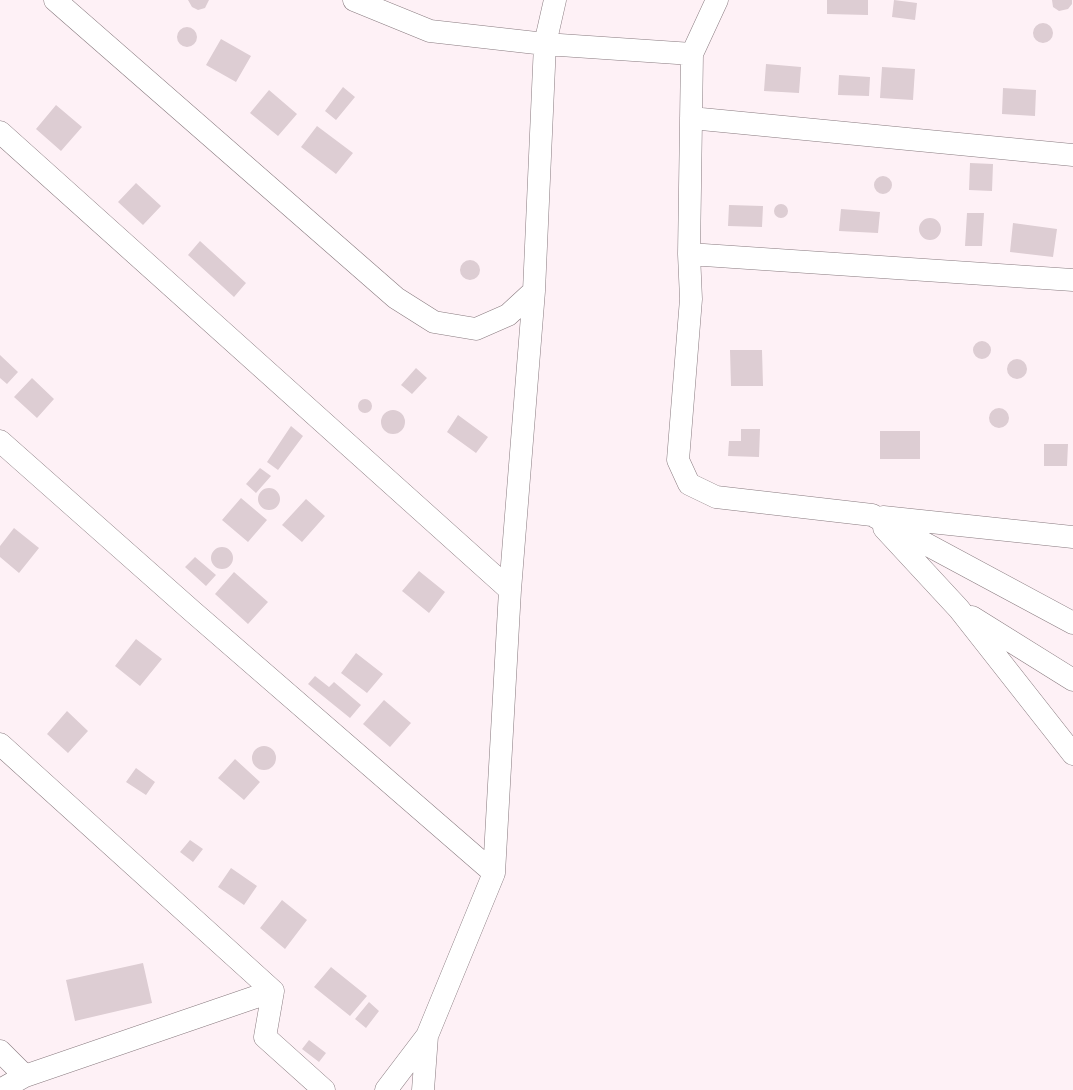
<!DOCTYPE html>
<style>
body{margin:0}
canvas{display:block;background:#fef1f6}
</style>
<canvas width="1073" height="1090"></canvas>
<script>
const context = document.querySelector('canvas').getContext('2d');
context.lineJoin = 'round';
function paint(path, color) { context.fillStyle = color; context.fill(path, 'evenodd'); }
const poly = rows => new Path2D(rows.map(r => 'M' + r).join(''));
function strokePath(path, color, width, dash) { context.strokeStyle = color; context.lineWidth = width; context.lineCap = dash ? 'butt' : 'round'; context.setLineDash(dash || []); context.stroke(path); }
paint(poly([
 [188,0,209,0,205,8,198,10,192,7],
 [827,0,868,0,868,15,827,14],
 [894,0,917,3,915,20,892,17],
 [1052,0,1072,0,1072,4,1068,9,1059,11,1053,7],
 '1033 33a10 10 0 1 1 20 0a10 10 0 1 1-20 0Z',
 '177 37a10 10 0 1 1 20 0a10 10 0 1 1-20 0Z',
 [221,39,251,56,236,82,206,65],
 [766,64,801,67,799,93,764,91],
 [882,67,915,69,913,100,880,98],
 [839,75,870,77,869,96,838,95],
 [343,87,355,97,336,120,325,111],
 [1003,88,1036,90,1035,116,1002,114],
 [269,90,297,114,278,136,250,113],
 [56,105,82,127,61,151,36,129],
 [317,126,353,153,336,174,301,147],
 [970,163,993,164,992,191,969,190],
 '874 185a9 9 0 1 1 18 0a9 9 0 1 1-18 0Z',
 [136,183,161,206,143,225,118,202],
 '774 211a7 7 0 1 1 14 0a7 7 0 1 1-14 0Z',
 [729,205,763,206,762,227,728,226],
 [841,209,880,212,878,233,839,231],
 [967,213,984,213,982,246,965,246],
 '919 229a11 11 0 1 1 22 0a11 11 0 1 1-22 0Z',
 [1013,223,1057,229,1053,257,1010,252],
 [200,241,246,283,234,297,188,255],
 '460 270a10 10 0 1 1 20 0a10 10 0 1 1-20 0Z',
 '973 350a9 9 0 1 1 18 0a9 9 0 1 1-18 0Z',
 [730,350,762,350,763,386,731,386],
 [0,355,18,372,7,384,0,378],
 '1007 369a10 10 0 1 1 20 0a10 10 0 1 1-20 0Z',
 [416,368,427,378,412,394,401,385],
 [32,378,54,399,37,418,14,397],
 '358 406a7 7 0 1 1 14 0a7 7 0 1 1-14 0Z',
 '989 418a10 10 0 1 1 20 0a10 10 0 1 1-20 0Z',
 '381 422a12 12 0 1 1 24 0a12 12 0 1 1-24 0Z',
 [458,415,488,437,476,453,447,432],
 [291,426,303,436,278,470,267,462],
 [741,429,760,429,759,457,728,456,729,441,741,441],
 [880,431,920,431,920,459,880,459],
 [1044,444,1068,444,1067,466,1044,466],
 [260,468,271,476,256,493,246,484],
 '258 499a11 11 0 1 1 22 0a11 11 0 1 1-22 0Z',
 [241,498,267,520,248,542,222,520],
 [306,499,325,516,302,542,282,525],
 [14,528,39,548,19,573,0,557,0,546],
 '211 558a11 11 0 1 1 22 0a11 11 0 1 1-22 0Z',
 [195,557,216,575,206,586,185,567],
 [419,571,445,592,429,613,402,591],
 [234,572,268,602,248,624,215,594],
 [136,639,162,659,140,686,115,666],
 [356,653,383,674,367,693,341,673],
 [315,676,329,687,334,682,361,705,350,718,308,684],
 [384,700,411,723,390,747,363,724],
 [67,711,88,731,68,753,47,734],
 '252 758a12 12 0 1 1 24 0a12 12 0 1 1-24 0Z',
 [235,759,260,782,244,800,218,778],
 [136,768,155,782,146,795,126,782],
 [190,840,203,849,193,862,180,852],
 [231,868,257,886,244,905,218,887],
 [282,900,307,920,285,949,260,928],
 [143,963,152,1003,75,1021,66,980],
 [331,967,367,996,350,1016,314,987],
 [369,1002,379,1011,366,1028,355,1019],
 [309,1040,326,1053,319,1062,302,1049]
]), '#ddcdd3');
const minor = poly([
 [55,0,396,298,434,322,476,329,508,315,534,291],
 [354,0,430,31,545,44,692,54],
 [717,0,692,54,689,254,691,299,678,460,689,484,716,497,872,515,1073,623],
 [691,118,1073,155],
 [0,132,510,590],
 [689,254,1073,280],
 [0,441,192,611,494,873],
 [883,517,1073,537],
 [884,528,959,609,1073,754],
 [972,617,1073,680],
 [0,744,273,991,265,1037,324,1090],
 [0,1051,25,1076],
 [0,1090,25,1076,273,991],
 [386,1090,427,1036],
 [423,1090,427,1036,494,873,510,590,534,291,545,44,555,0]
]);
strokePath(minor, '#887a7f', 23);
strokePath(minor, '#fff', 22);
</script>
